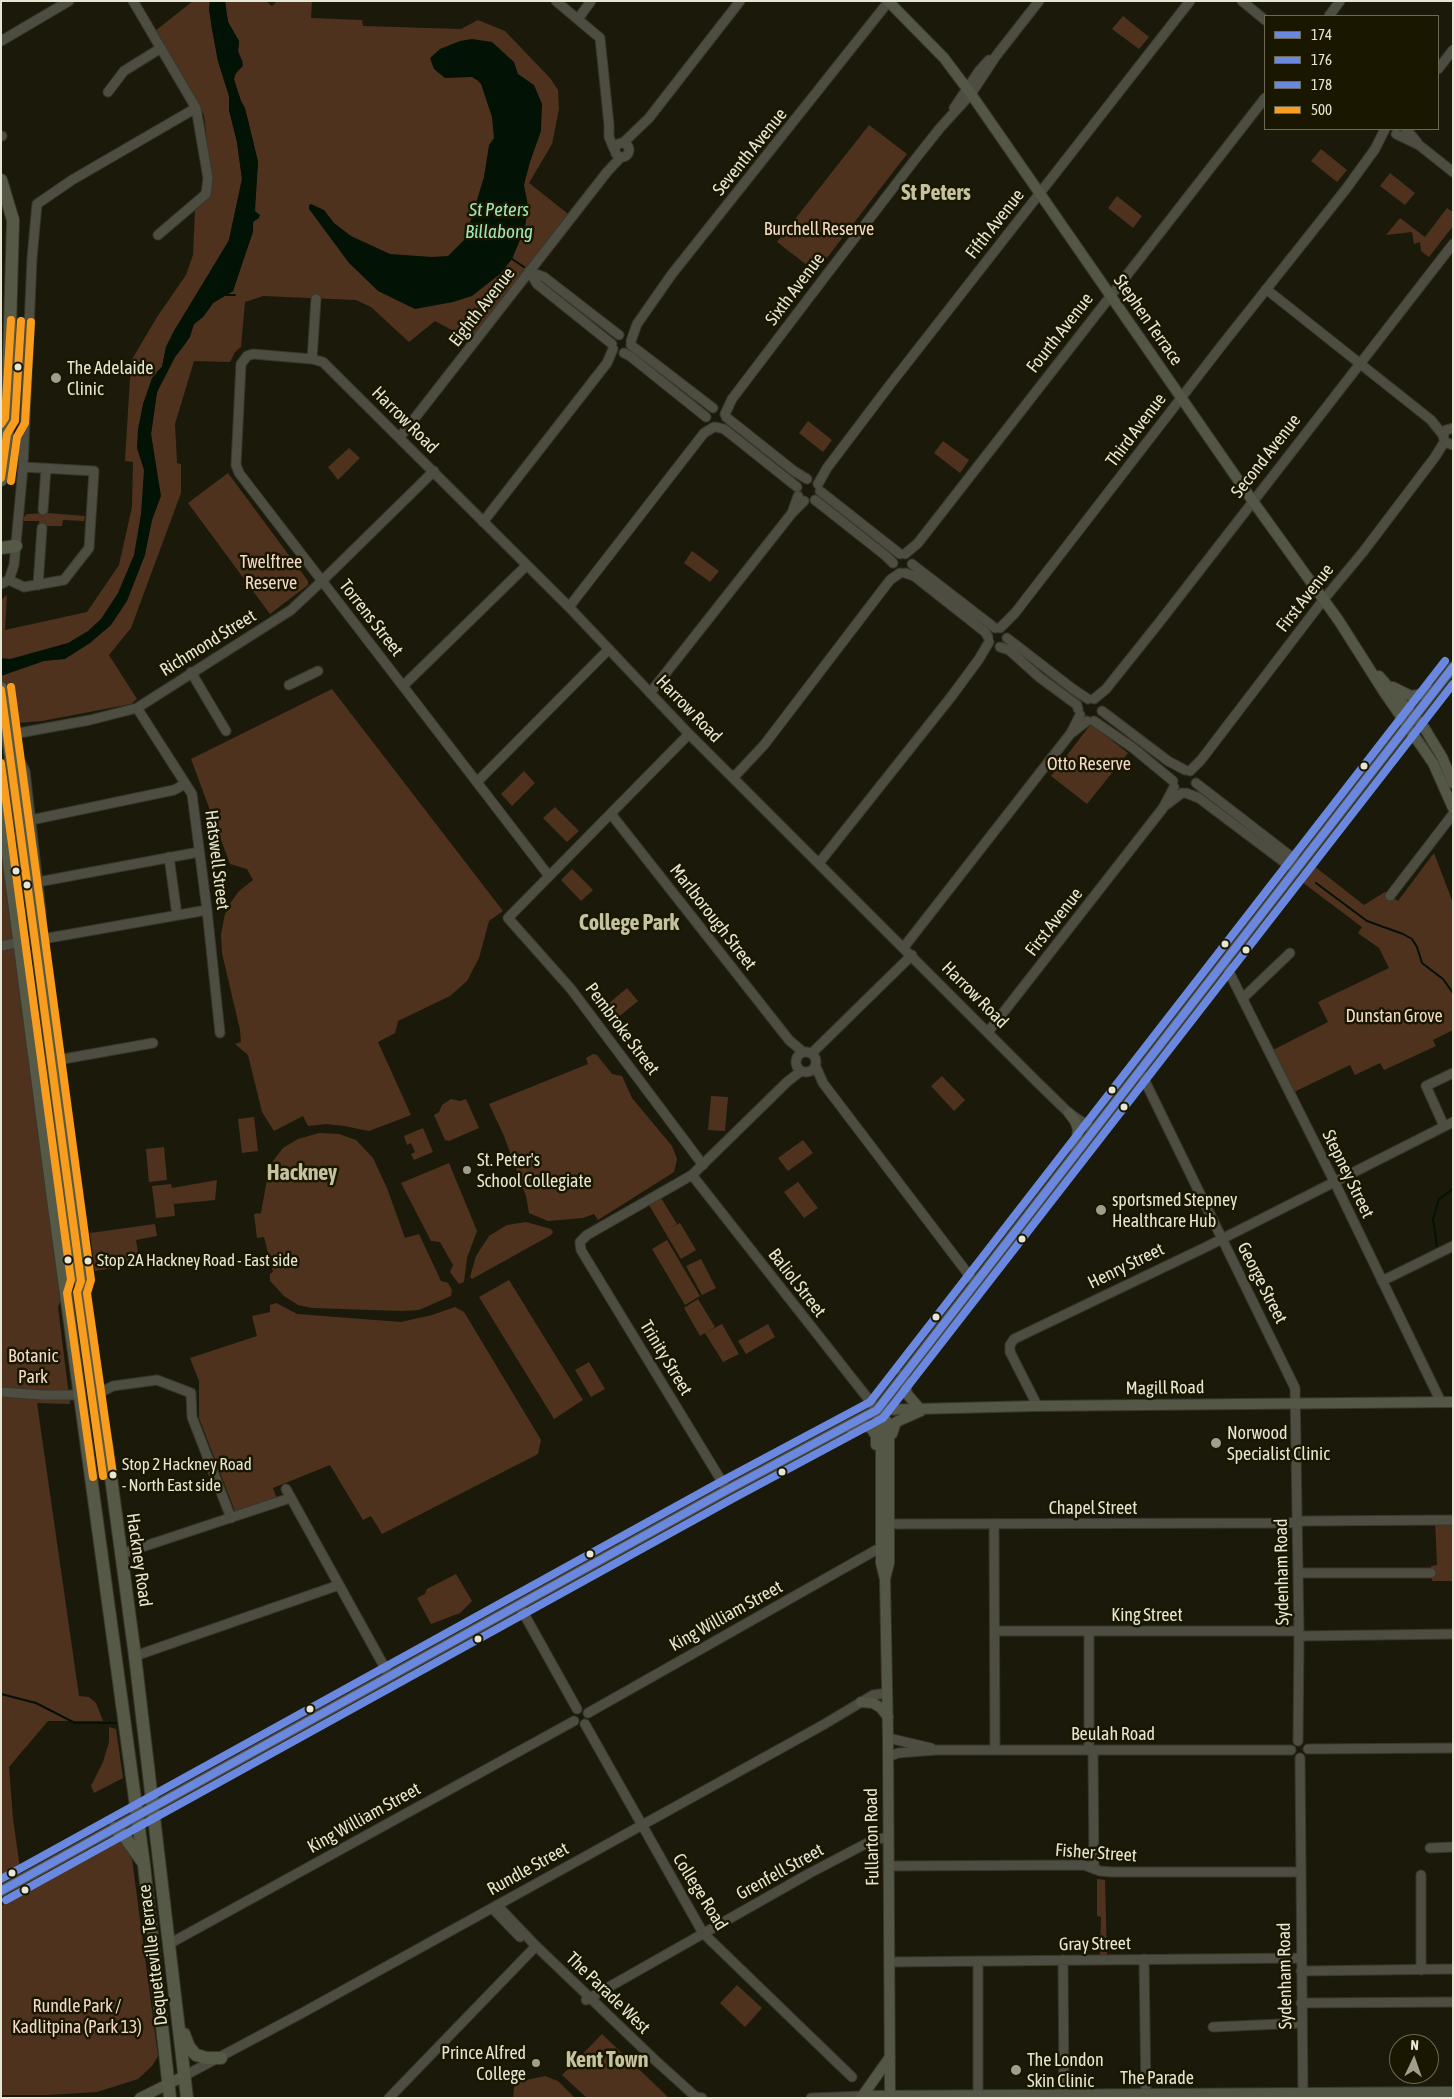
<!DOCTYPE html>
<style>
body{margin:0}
#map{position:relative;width:1454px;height:2099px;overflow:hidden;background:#1b1a0a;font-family:"Asap Condensed",sans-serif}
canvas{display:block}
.frame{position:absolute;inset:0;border:2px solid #e7e6d4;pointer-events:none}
.legend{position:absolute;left:1264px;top:15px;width:175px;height:115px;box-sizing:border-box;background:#1a1700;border:1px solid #6c6a55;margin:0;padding:6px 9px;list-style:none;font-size:15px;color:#e7e6d4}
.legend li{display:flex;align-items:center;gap:10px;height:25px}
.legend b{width:25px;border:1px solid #6c6a55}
.north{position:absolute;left:1389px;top:2034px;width:50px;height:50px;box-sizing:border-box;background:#1a1700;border:1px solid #6c6a55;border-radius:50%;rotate:3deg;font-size:14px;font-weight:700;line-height:20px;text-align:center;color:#e7e6d4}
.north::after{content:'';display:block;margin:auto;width:18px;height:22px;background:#a09f8d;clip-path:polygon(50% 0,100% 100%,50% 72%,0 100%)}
</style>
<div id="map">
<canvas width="1454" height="2099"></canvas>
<div class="frame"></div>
<ul class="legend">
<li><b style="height:6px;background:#6b88e0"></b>174</li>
<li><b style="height:6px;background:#6b88e0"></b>176</li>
<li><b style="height:6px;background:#6b88e0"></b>178</li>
<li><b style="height:6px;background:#f99d1e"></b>500</li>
</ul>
<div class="north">N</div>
</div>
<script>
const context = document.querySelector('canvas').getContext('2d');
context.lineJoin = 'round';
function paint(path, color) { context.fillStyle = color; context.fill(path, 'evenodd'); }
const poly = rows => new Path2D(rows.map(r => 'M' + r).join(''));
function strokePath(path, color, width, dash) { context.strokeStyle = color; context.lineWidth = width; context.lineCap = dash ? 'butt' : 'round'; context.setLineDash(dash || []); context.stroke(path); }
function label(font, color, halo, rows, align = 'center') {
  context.font = font + ' "Asap Condensed",sans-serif'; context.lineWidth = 5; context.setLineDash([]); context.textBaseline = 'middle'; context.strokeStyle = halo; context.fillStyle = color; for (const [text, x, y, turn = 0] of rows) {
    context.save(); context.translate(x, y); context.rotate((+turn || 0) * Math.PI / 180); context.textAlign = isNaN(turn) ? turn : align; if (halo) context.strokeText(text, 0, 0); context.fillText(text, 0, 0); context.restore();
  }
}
paint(poly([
 [193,1,210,1,209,9,212,29,218,61,229,96,229,110,237,142,242,179,229,240,224,251,174,331,166,347,162,367,157,371,143,404,155,463,151,434,157,392,175,357,186,343,194,324,203,317,213,303,233,291,253,227,258,162,248,120,234,82,234,76,241,68,243,62,238,51,239,41,228,22,225,1,266,1,272,6,277,1,312,1,311,18,362,20,363,26,461,29,478,20,505,31,550,78,558,90,559,109,552,144,529,183,572,217,470,340,435,321,409,342,371,307,356,300,263,296,245,302,241,347,235,352,230,362,194,361,175,424,177,463,181,464,181,493,131,628,109,655,137,699,131,704,42,721,18,723,13,715,9,703,1,688,1,600,7,595,5,630,87,612,119,565,132,507,133,462,125,461,131,361,157,317,186,275,193,255,195,210,206,201,212,189,204,115,155,31],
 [1123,16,1149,37,1139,49,1112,29],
 [869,125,907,154,816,272,777,242],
 [1321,149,1347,170,1337,182,1311,161],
 [1390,173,1415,193,1405,205,1380,186],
 [1117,196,1142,216,1133,228,1108,208],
 [1447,208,1453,212,1453,226,1429,257,1421,251,1420,242,1414,244,1412,232,1386,235,1400,218,1425,237],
 [808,421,832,440,823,452,799,433],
 [943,441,969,460,960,473,934,453],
 [349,448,360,458,338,480,328,467],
 [228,473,308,581,308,585,270,614,188,503],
 [47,513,85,516,84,521,63,520,62,526,39,526,39,521,24,521,24,517,27,514],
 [692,551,719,571,710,582,684,563],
 [332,689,503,911,489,921,479,958,467,981,450,996,398,1021,395,1033,378,1042,411,1115,369,1131,344,1126,326,1124,308,1126,303,1116,274,1131,262,1112,248,1055,235,1044,241,1042,240,1030,222,953,221,934,225,914,231,902,239,891,253,880,247,869,230,864,191,759],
 [1091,724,1128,753,1087,804,1051,776],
 [524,771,535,783,512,806,501,794],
 [555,807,579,831,567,842,543,818],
 [1,830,57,1253,55,1260,62,1297,58,1307,70,1404,37,1403,79,1696,89,1697,96,1703,103,1721,48,1721,9,1767,13,1819,20,1868,1,1879],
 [1434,853,1453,903,1453,1030,1433,1040,1436,1046,1384,1070,1380,1063,1355,1075,1350,1065,1294,1092,1273,1050,1328,1022,1318,1002,1389,968,1379,948,1358,933,1362,927,1302,882,1314,866,1364,905,1385,892,1398,901],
 [572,869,593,890,581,901,561,880],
 [627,988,638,1001,611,1023,601,1010],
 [593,1054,597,1055,612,1074,622,1076,632,1098,672,1146,677,1159,674,1172,598,1220,594,1214,583,1218,548,1221,529,1213,526,1196,504,1136,489,1104,588,1064,586,1058],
 [942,1076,965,1100,954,1111,931,1086],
 [711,1096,728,1097,725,1131,708,1130],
 [451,1099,460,1101,466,1099,479,1128,449,1141,445,1140,434,1115,439,1112,442,1105],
 [254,1117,258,1151,242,1153,238,1119],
 [423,1128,433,1152,414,1160,411,1154,415,1152,411,1143,407,1145,404,1136],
 [319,1133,339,1134,356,1140,373,1158,387,1188,405,1238,419,1234,441,1281,448,1283,452,1290,451,1296,419,1310,402,1311,312,1308,298,1305,284,1296,270,1281,270,1274,273,1272,264,1237,257,1238,254,1214,261,1213,267,1179,273,1161,283,1148,298,1139],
 [803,1140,813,1153,788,1171,778,1158],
 [164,1147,167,1180,149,1182,146,1149],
 [449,1163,477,1231,467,1258,464,1282,459,1284,450,1272,453,1265,440,1242,431,1241,401,1183],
 [217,1180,215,1200,174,1204,173,1196,175,1216,156,1218,152,1186,171,1184,172,1188],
 [798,1182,818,1208,804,1218,784,1192],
 [661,1198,677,1224,670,1228,680,1223,696,1250,681,1259,649,1205],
 [526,1222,551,1229,553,1232,551,1235,472,1279,470,1277,476,1256,489,1236,507,1225],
 [155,1224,157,1236,136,1240,138,1252,132,1265,95,1271,90,1233],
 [667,1240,700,1296,685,1305,652,1249],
 [701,1259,716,1288,702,1295,686,1266],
 [509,1280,583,1400,554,1419,479,1297],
 [698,1299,715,1327,700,1336,684,1308],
 [276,1303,297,1314,401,1322,432,1315,455,1307,464,1312,541,1440,538,1454,382,1534,371,1516,363,1520,330,1465,273,1488,277,1499,236,1514,199,1418,199,1381,190,1358,257,1336,252,1316,270,1312,270,1305],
 [722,1324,739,1354,723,1362,705,1333],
 [768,1324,775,1337,746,1354,738,1341],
 [589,1362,605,1389,591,1397,575,1370],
 [1435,1520,1453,1520,1453,1581,1432,1581,1431,1566,1437,1565],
 [456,1574,472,1601,460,1613,431,1624,417,1598,425,1594,427,1589],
 [109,1727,116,1729,123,1778,94,1793,91,1786,103,1762,109,1742],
 [120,1839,132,1859,158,2056,152,2066,138,2079,97,2092,48,2095,1,2095,1,1906],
 [1097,1879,1105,1880,1107,1955,1100,1955,1101,1917,1097,1916],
 [737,1985,762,2008,745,2027,720,2003],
 [602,2034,669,2098,587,2098,562,2075],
 [545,2076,558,2081,575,2098,513,2098,514,2088,517,2082]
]), '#4e321e');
paint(poly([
 [210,1,225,1,228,22,239,41,238,51,243,66,236,72,234,79,241,101,245,108,258,162,255,211,260,215,259,218,253,222,253,232,233,291,213,303,203,317,194,324,190,337,175,357,157,392,151,434,161,496,152,520,145,555,127,601,111,625,90,643,65,659,44,661,1,676,1,658,10,659,68,643,88,631,101,619,118,593,134,555,141,514,144,470,137,448,138,429,143,404,152,378,162,367,166,347,174,331,229,240,242,179,237,142,229,110,229,96,218,61,212,29,209,9],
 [472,39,492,42,514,62,518,74,534,85,542,104,541,131,530,162,524,185,528,206,525,228,512,259,500,274,472,296,453,302,415,309,378,291,349,263,309,209,309,205,311,204,324,210,334,223,351,236,390,254,432,257,448,256,465,239,484,177,489,145,494,138,492,117,481,84,477,80,472,77,445,78,434,69,430,58,440,49,460,41]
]), '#021205');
strokePath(poly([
 [512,259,524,267],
 [225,295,235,295],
 [1316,883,1367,921,1403,934,1412,939,1417,947,1422,963,1443,979,1453,993],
 [1437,1246,1433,1219,1439,1199,1453,1189],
 [1,1694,36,1703,75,1723,116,1723]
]), '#021205', 2);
const minor = poly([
 [133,1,196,108,208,178,206,194,158,235],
 [556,1,600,38,609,125,609,137,614,149],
 [1242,1,1265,20],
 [1329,16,1340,1],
 [578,19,591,1],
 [1,41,69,1],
 [1438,69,1453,50],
 [108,92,124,71,161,48],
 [954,108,979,71,989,60],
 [1406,129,1417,142],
 [1396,134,1419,145,1453,172],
 [1,136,2,136],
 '615 150a7 7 0 1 1 14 0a7 7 0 1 1-14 0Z',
 [623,143,649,118,740,1],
 [530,272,537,284,612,344],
 [530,272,544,277,619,335],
 [1266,289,1431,420,1443,435],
 [631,341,637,324,672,274,889,1],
 [631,345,713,408],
 [624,353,630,356,706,417],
 [312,359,316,299],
 [725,414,732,399,824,278,913,162,940,128,971,94,996,56,1039,1],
 [726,417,794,471,807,479],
 [716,427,724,429,733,436,797,487],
 [1453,428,1446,430,1443,436,1445,442,1453,445],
 [400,437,607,172,621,157],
 [818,484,827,468,889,386,1190,1],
 [820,491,900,554],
 [815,500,886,556,893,563],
 [43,510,46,468],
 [793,510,798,496],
 [483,522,607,363,613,349],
 [905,554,918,543,1265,98],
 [912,564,995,628],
 [905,573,914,576,985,632,988,637],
 [9,580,24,587,64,580,89,548,94,471,23,467],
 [1,584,9,580,14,565,23,467,32,258,37,204,72,180,196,108],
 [38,585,42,528],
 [569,607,704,433,714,427],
 [1000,628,1015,613,1222,345,1346,189,1375,149,1385,129],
 [1007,638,1073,689,1088,699],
 [1000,647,1009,650,1039,677,1077,705,1078,709],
 [191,672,226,731],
 [289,685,318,671],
 [403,686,527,565],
 [650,693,792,513,804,501],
 [1094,699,1106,689,1158,624,1453,244],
 [137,708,192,794,207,910,220,1033],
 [1102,711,1168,761,1185,770],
 [1094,721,1133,748,1173,781],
 [1073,732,1087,721],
 [689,734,508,918,571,989,703,1165],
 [8,735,90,720,137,708,291,610,322,581,434,471],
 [11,752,21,763,25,771,41,911,42,938],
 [1190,771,1201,760,1324,599,1363,552,1435,457,1445,441],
 [733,778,764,745,890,580,900,573],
 [477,782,609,649],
 [1196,783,1293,858,1298,865],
 [1186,793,1199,798,1288,865,1298,865],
 [1166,805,1182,793],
 [611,814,789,1040,803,1052],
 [31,820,174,790,185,784],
 [169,857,177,915],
 [819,863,951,697,979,659,989,642],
 [549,876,239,473,236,465,241,364,247,356,253,354,312,359,323,362,569,607,689,734,1036,1081,1069,1113,1094,1130],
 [38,882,199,852],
 [1390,896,1453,814],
 [37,940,207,910],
 [1,946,20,942],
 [904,947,1071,733,1080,715],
 [1224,962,1334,1181,1441,1402],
 [1243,998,1290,953],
 [988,1032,1163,808,1174,787],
 '796 1062a10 10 0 1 1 20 0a10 10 0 1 1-20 0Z',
 [812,1053,912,955],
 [52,1061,153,1043],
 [816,1067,823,1083,975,1283],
 [1140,1071,1295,1388,1299,1636,1298,1741],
 [1444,1126,1426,1086,1453,1073],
 [692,1175,877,1410],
 [1382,1281,1453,1246],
 [1,1392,43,1395,79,1395],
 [97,1394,113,1386,157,1380,191,1393,192,1417,231,1518],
 [1037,1405,1010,1352,1010,1345,1014,1339,1206,1247,1453,1122],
 [286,1489,390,1677],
 [727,1490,581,1250,580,1242,587,1235,692,1175,787,1082,801,1071],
 [889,1524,1288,1523,1305,1521,1453,1520],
 [994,1524,995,1750],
 [121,1554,290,1498],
 [1298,1573,1431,1573],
 [519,1605,577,1709],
 [995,1631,1299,1631],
 [1089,1631,1089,1750],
 [1299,1636,1453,1634],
 [135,1656,339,1585],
 [588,1713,876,1550,881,1549],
 [585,1724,703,1933,852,2077],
 [888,1738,931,1748],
 [1308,1749,1453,1748],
 [1093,1750,1094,1869],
 [888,1757,898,1753,936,1750,1291,1750],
 [1300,1758,1303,2098],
 [1430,1848,1453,1847],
 [889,1866,1084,1865,1100,1871,1112,1872,1301,1872],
 [1421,1875,1421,1970],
 [497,1905,536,1946,655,2060,696,2097,702,2098],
 [492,1908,520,1937],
 [169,1944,574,1721],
 [1144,1959,1146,2095],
 [1063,1960,1064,2095],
 [978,1961,978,2098],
 [890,1962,1301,1958],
 [1301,1971,1453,1969],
 [586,2000,810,1873,871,1841,888,1837],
 [1301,2003,1453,2002],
 [1213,2027,1302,2023],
 [184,2076,304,2012,823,1725,873,1695,887,1693],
 [389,2098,536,1946],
 [811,2098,862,2096]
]);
const major = poly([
 [888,1,944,58,971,94,1252,500,1339,621,1384,692,1433,763,1453,808],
 [1379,676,1425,729,1442,757,1453,783],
 [1393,687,1411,696,1424,694,1436,689],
 [1069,1113,1075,1121,1078,1129,1076,1152],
 [903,1375,907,1394,919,1408],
 [877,1410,1453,667],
 [877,1410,881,1426,881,1563,885,1579,888,1738,890,2098],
 [878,1411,889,1424,889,1563,885,1579],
 [850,1428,862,1425,871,1428,876,1436,876,1445],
 [892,1434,896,1422,921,1411],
 [861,1702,873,1703,881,1708,888,1717],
 [1,1891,727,1490,877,1410,1035,1406,1453,1402],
 [862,2096,1453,2092],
 [140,2098,184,2076],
 [861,2098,890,2057]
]);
const highway = poly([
 [1,180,13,220,7,434,1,480],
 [1,548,16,546],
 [1,688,37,940,81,1281,99,1407,107,1448,135,1656,187,2098],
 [1,780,6,840,53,1199,144,1865,170,2098],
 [115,1828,125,1837,142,1861],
 [184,2034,189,2047,196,2055,207,2058,221,2058]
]);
strokePath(minor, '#38372c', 11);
strokePath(major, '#38372c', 12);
strokePath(highway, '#38372c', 14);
strokePath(minor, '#4e4d42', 9);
strokePath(major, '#555746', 10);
strokePath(highway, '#555946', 12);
strokePath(poly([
 [1,1891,727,1490,877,1410,1453,667]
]), '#6b88e0', 8);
strokePath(poly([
 [6,1900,732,1499,883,1418,1453,684]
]), '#6b88e0', 8);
strokePath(poly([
 [1,1879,722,1481,870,1402,1445,661]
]), '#6b88e0', 8);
strokePath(poly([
 [1,478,7,434,15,421,21,321],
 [1,690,81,1281,77,1292,103,1476]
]), '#f99d1e', 8);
strokePath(poly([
 [11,481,17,437,25,423,31,322],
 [1,763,71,1280,67,1293,93,1477]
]), '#f99d1e', 8);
strokePath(poly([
 [1,424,5,418,11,320],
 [11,687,91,1280,87,1293,113,1475]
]), '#f99d1e', 8);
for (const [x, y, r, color] of [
 [18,367,4.5,"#e7e6d4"],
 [56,378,6,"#a09f8d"],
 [1364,766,4.5,"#e7e6d4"],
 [16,871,4.5,"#e7e6d4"],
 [27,885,4.5,"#e7e6d4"],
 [1225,944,4.5,"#e7e6d4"],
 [1246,950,4.5,"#e7e6d4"],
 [1112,1090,4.5,"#e7e6d4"],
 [1124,1107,4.5,"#e7e6d4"],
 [467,1170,5,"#a09f8d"],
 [1101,1210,6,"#a09f8d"],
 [1022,1239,4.5,"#e7e6d4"],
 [68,1260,4.5,"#e7e6d4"],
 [88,1261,4.5,"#e7e6d4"],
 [936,1317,4.5,"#e7e6d4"],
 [1216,1443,6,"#a09f8d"],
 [782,1472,4.5,"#e7e6d4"],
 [113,1475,4.5,"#e7e6d4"],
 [590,1554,4.5,"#e7e6d4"],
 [478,1639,4.5,"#e7e6d4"],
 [310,1709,4.5,"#e7e6d4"],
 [12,1873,4.5,"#e7e6d4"],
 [25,1890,4.5,"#e7e6d4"],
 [536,2063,5,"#a09f8d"],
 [1016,2070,6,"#a09f8d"]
]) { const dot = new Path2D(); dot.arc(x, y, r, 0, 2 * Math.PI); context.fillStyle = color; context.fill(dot); strokePath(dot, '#1a1700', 2); }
label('17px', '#e7e6d4', '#1a1700', [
 ["Stop 2A Hackney Road - East side",97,1261],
 ["Stop 2 Hackney Road",122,1465],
 ["- North East side",122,1486]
], 'left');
label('18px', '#e7e6d4', '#1a1700', [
 ["Seventh Avenue",750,152,-51],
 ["Fifth Avenue",995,224,-52],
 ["Sixth Avenue",795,289,-53],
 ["Eighth Avenue",482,307,-52],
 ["Stephen Terrace",1148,320,55],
 ["Fourth Avenue",1060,333,-52],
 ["Harrow Road",405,420,45],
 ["Third Avenue",1136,430,-53],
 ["Second Avenue",1266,456,-52],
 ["First Avenue",1305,598,-52],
 ["Torrens Street",371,618,52],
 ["Richmond Street",208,643,-32],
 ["Harrow Road",689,709,46],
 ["Hatswell Street",217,860,83],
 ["Marlborough Street",713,917,52],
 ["First Avenue",1054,922,-52],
 ["Harrow Road",975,995,45],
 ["Pembroke Street",622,1029,53],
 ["Stepney Street",1348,1174,64],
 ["Henry Street",1126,1266,-26],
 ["Baliol Street",797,1283,52],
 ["George Street",1262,1283,63],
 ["Trinity Street",666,1358,59],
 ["Magill Road",1165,1388,-1],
 ["Chapel Street",1093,1508],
 ["Hackney Road",139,1560,82],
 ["Sydenham Road",1282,1572,-91],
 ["King Street",1147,1615],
 ["King William Street",726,1616,-29],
 ["Beulah Road",1113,1734],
 ["King William Street",364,1818,-29],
 ["Fullarton Road",872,1837,-91],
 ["Fisher Street",1096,1853,4],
 ["Rundle Street",528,1869,-29],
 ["Grenfell Street",780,1872,-29],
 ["College Road",700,1892,58],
 ["Gray Street",1095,1944,-1],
 ["Dequetteville Terrace",153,1955,-97],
 ["Sydenham Road",1285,1976,-91],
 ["The Parade West",608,1993,44],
 ["The Parade",1157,2078]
]);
label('18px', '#f5d9c8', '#1a1700', [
 ["Burchell Reserve",819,229],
 ["Twelftree",271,562],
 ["Reserve",271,583],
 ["Otto Reserve",1089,764],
 ["Dunstan Grove",1394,1016],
 ["Botanic",33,1356],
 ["Park",33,1377],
 ["Rundle Park /",77,2006],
 ["Kadlitpina (Park 13)",77,2027]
]);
label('18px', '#e7e6d4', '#1a1700', [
 ["The Adelaide",67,368],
 ["Clinic",67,389],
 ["St. Peter's",477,1160],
 ["School Collegiate",477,1181],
 ["sportsmed Stepney",1112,1200],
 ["Healthcare Hub",1112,1221],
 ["Norwood",1227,1433],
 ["Specialist Clinic",1227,1454],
 ["Prince Alfred",526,2053,"right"],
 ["College",526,2074,"right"],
 ["The London",1027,2060],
 ["Skin Clinic",1027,2081]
], 'left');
label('italic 19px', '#9fe6b5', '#1a1700', [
 ["St Peters",499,210],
 ["Billabong",499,232]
]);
label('bold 22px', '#c4c29f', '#1a1700', [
 ["St Peters",936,193],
 ["College Park",629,923],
 ["Hackney",302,1173],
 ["Kent Town",607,2060]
]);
</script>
